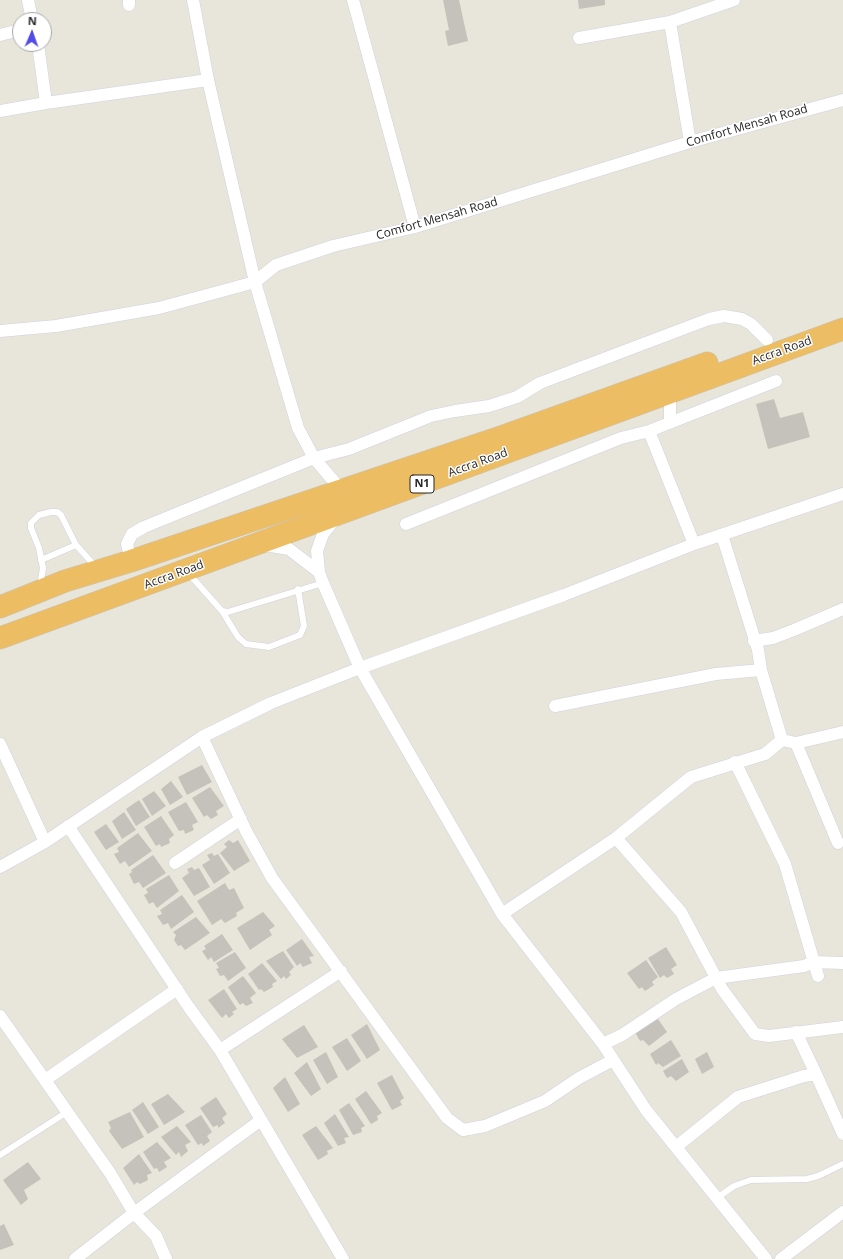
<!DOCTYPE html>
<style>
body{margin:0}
#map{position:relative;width:843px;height:1259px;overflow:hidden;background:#e8e6da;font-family:"Open Sans",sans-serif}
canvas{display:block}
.north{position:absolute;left:12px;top:12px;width:40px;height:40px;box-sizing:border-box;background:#fff;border:1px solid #a9a9a9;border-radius:50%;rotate:2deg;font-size:11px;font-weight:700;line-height:16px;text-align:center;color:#272727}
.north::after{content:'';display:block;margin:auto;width:14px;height:18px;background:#524be5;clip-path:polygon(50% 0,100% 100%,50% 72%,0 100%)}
</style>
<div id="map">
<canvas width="843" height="1259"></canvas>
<div class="north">N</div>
</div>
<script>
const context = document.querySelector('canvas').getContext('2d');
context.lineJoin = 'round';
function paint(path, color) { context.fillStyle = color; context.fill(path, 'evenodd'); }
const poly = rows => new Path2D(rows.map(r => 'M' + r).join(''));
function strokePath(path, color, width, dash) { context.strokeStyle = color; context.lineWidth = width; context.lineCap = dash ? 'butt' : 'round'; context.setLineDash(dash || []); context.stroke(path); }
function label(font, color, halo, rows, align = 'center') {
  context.font = font + ' "Open Sans",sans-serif'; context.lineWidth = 3; context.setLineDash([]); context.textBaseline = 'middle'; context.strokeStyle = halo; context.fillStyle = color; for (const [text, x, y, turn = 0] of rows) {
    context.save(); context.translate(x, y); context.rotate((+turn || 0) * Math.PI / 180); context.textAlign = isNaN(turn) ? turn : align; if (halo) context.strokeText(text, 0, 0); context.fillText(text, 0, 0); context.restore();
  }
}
paint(poly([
 [443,0,459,0,468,41,448,46,445,31,449,30],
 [578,0,605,0,605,5,579,9],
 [774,399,780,418,803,412,810,437,768,449,756,404],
 [202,765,212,782,187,795,178,777],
 [171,781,183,797,170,805,161,789],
 [210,787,224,806,216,811,218,815,211,819,207,815,204,817,192,798],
 [154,791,166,806,152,816,142,799],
 [139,800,150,817,136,826,126,809],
 [186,802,198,822,192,825,194,830,185,834,184,830,179,831,168,812],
 [124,812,136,830,122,839,112,821],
 [161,816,174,835,169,839,170,843,161,847,160,844,156,846,144,827],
 [106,824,119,842,106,850,94,832],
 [138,833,152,851,129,867,125,861,120,864,114,854,119,852,117,848],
 [229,840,233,843,238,840,250,861,234,871,220,853,227,847,224,844],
 [212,853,214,856,218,854,230,873,214,884,202,865,210,860,207,855],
 [153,855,166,873,143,888,139,882,134,884,129,874,132,872,131,870],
 [192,867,194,870,199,868,210,887,194,896,182,878,189,873,187,869],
 [169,875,179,891,157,908,153,902,149,904,144,895,148,893,146,889],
 [225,883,229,890,234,888,244,908,236,913,237,916,225,923,221,919,212,925,197,901],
 [182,895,194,912,171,929,168,923,163,925,157,916,162,914,160,910],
 [263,912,275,926,269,930,272,935,250,950,237,928],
 [196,917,210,933,185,950,181,945,178,946,174,940,176,935,173,932],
 [222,934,233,950,214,962,211,957,208,960,202,951,206,949,204,946],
 [302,939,314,956,309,957,312,963,303,967,300,963,297,966,286,950],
 [666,947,677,965,671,969,674,974,667,978,664,975,660,978,648,958],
 [283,951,294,967,289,972,291,975,286,979,284,976,281,979,266,961],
 [235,952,246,968,228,981,224,975,220,976,216,969,219,968,216,963],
 [646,960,658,977,652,982,654,985,645,991,642,987,639,989,627,973],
 [262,963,277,981,272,984,273,987,264,992,261,989,259,990,248,974],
 [243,976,256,993,250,998,253,1003,246,1006,243,1003,240,1005,228,987],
 [224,989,237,1009,232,1012,234,1014,229,1018,226,1014,222,1018,208,1000],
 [658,1019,667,1032,649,1046,643,1040,640,1041,635,1032],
 [367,1024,380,1050,367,1059,351,1035],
 [304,1025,318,1047,297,1058,282,1039],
 [347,1038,361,1061,347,1071,332,1047],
 [671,1040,681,1056,663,1067,658,1063,656,1065,650,1054],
 [326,1052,338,1077,327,1084,313,1060],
 [707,1052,714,1067,702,1074,695,1059],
 [682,1059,689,1072,676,1081,671,1076,667,1078,663,1071],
 [307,1062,321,1089,311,1096,294,1073],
 [392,1075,404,1098,400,1101,402,1105,392,1110,377,1083],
 [285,1077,300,1104,288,1112,273,1088],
 [366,1091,382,1113,377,1116,378,1120,371,1124,355,1099],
 [168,1094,185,1112,164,1125,151,1104],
 [216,1097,227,1114,222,1118,225,1123,218,1128,218,1125,213,1127,200,1108],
 [143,1102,159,1127,148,1134,132,1110],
 [349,1103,365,1126,361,1128,362,1132,353,1135,339,1110],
 [130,1112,144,1137,122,1149,109,1131,111,1128,108,1122],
 [335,1114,349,1137,344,1138,346,1143,338,1146,324,1123],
 [201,1115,212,1132,207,1136,210,1141,203,1146,202,1143,198,1145,185,1125],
 [177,1126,191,1142,185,1145,188,1151,181,1157,179,1152,176,1155,161,1137],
 [316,1126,333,1148,327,1151,328,1154,318,1160,302,1135],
 [157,1142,171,1158,164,1162,167,1167,159,1172,157,1168,154,1169,143,1152],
 [139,1154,152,1173,147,1175,148,1180,140,1184,137,1182,134,1185,123,1168],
 [28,1162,41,1179,24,1190,28,1199,21,1205,3,1180],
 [4,1224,14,1245,0,1250,0,1226]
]), '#c4c2ba');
const lane = poly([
 [41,560,76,545],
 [189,574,222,611,228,612,323,583],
 [40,586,43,568,39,548,31,528,31,523,39,515,51,512,57,512,61,515,76,545,96,567],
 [222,611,238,637,246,644,269,647,300,635,304,626,298,589],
 [0,1155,67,1112],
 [717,1198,734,1186,751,1180,807,1179,818,1176,843,1164]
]);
const street = poly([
 [28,0,32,20],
 [129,0,129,5],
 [353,0,415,227],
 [670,22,690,142],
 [0,35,20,30],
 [579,38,670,22,734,0],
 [38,44,46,103],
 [0,111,46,103,208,80],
 [0,331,56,326,159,308,255,282,208,80,193,0],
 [670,422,670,393],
 [649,431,694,544],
 [342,491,314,458,298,428,255,282,276,265,333,246,415,227,690,142,843,100],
 [336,518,323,534,317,551,319,572,323,583,360,668,502,914,603,1044,646,1110,766,1259],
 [406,524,621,438,649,431,776,381],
 [722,535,758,650,761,670,782,740],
 [265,545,289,549,319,572],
 [131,561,127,544,132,534,144,527,314,458,349,449,431,416,455,411,489,406,517,397,540,383,709,319,724,316,742,319,751,324,767,340],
 [754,641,773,638,794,630,843,609],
 [555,706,716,674,761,670],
 [202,737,246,831,272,878,447,1118,463,1130,485,1126,545,1101,579,1078,613,1060],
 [796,743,838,843],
 [0,744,45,842],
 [735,762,785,864,818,976],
 [68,826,188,1006,220,1050,343,1259],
 [616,838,681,912,722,989,755,1034,769,1036,843,1027],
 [175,863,241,819],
 [0,867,45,842,202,737,271,703,360,668,564,595,694,544,843,494],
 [502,914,616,838,691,777,765,754,782,740,796,743,843,732],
 [0,1016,110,1173,134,1213,156,1236,166,1259],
 [603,1044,622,1035,676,999,716,978,804,966,813,962,843,963],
 [220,1050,341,971],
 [816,1074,843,1134],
 [45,1080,177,989],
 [676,1147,738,1097,804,1076,816,1074,796,1032],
 [75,1259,134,1213,261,1120],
 [781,1259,843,1212]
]);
const highway = poly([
 [0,607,65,581,131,561,501,437,707,363],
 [0,638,843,329]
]);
strokePath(lane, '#d0d0df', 7);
strokePath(street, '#d0d0df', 13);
strokePath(highway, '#c7c7c7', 23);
strokePath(lane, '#fff', 6);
strokePath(street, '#fff', 12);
strokePath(highway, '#ecbd62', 22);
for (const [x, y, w] of [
 [422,484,24]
]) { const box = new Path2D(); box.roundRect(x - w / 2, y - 9, w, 18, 3); context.fillStyle = '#fff'; context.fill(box); strokePath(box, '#272727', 1); }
label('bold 11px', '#272727', null, [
 ["N1",422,484]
]);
label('12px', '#272727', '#fff', [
 ["Comfort Mensah Road",747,126,-16],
 ["Comfort Mensah Road",437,219,-16],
 ["Accra Road",782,351,-20],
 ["Accra Road",478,463,-20],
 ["Accra Road",174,575,-20]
]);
</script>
